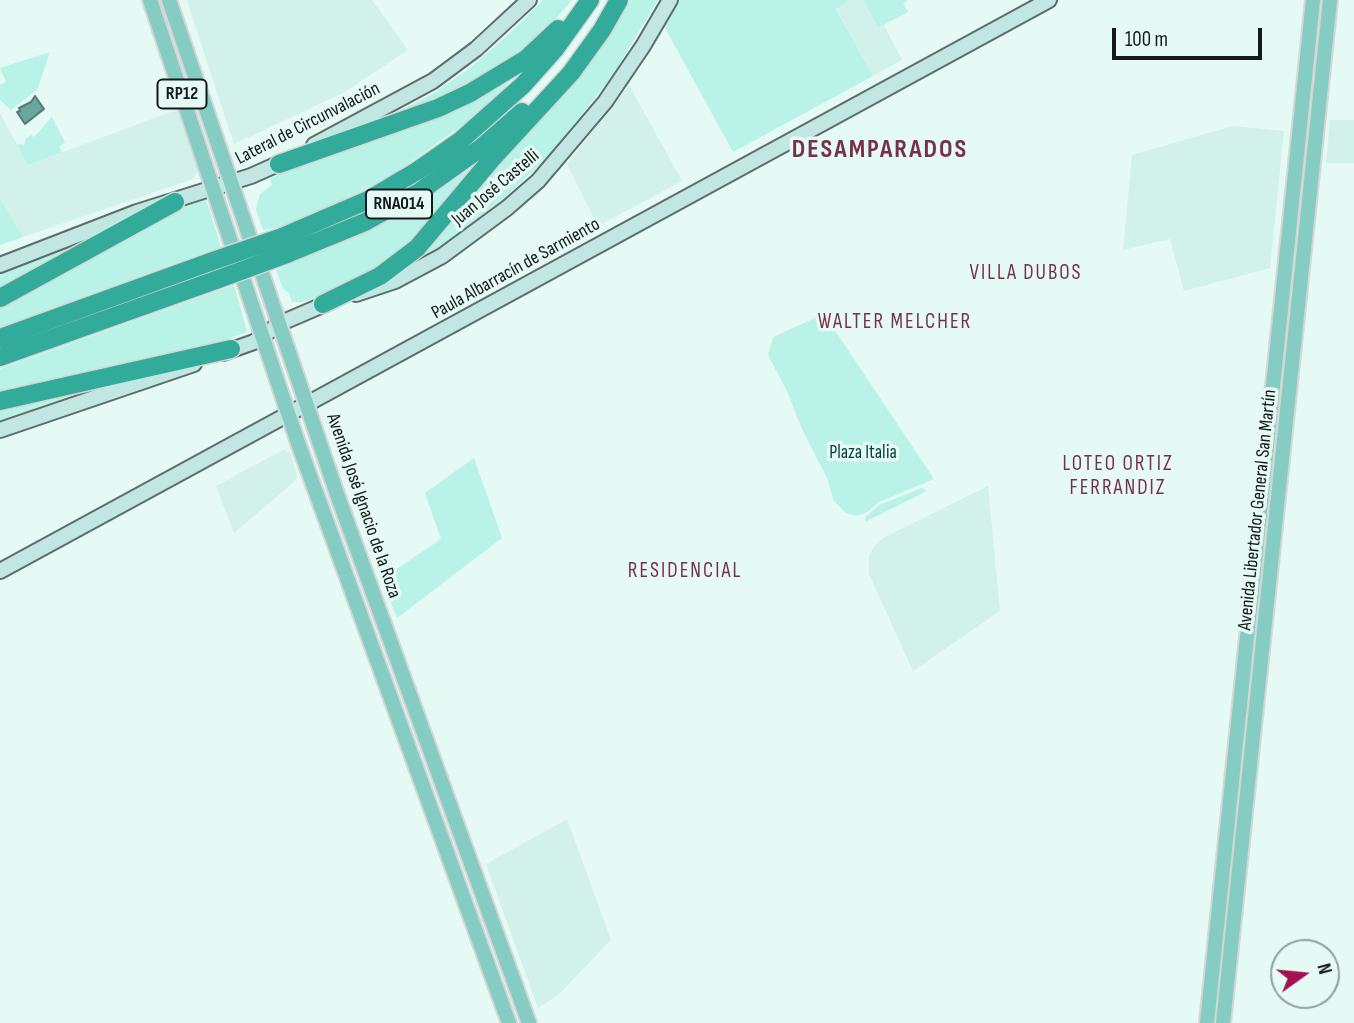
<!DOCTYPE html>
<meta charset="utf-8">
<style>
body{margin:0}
#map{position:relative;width:1354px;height:1023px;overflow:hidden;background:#e5f9f5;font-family:"Sofia Sans Condensed",sans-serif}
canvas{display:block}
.north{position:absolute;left:1270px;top:939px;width:70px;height:70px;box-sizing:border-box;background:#e5f9f5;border:2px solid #91a09d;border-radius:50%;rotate:75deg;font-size:19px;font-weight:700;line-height:28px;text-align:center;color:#131a19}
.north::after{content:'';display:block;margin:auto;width:24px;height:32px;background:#a31153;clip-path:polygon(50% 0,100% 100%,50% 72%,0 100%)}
.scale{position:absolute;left:1112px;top:28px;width:150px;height:32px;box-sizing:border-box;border:4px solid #131a19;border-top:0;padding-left:9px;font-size:21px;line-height:24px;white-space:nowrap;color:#131a19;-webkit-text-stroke:5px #e5f9f5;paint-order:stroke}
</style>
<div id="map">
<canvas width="1354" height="1023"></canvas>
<div class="north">N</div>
<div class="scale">100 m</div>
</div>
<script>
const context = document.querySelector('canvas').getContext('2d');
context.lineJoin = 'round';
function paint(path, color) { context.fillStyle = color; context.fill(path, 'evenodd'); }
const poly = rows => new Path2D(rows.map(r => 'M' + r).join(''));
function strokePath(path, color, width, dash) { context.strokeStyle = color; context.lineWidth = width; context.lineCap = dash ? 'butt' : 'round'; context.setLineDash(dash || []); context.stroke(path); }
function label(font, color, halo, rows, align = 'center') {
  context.font = font + ' "Sofia Sans Condensed",sans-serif'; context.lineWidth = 7; context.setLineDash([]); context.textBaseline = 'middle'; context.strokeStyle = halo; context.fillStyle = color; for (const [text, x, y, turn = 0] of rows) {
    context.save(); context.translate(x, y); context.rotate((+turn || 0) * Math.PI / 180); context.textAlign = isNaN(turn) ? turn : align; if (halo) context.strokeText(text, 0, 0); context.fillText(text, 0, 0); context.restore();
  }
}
paint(poly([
 [190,0,372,0,408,50,345,92,234,144,187,1],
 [849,0,863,0,878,28,884,25,902,60,873,76,836,8],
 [629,85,682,181,598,226,567,164],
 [179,109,198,170,193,179,23,237,0,199,0,113,28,165],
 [1330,120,1354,120,1354,163,1326,163],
 [1233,126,1284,131,1270,268,1184,291,1170,239,1123,250,1132,155],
 [283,450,290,453,297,475,295,481,234,533,216,486],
 [988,486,1000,611,913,671,869,574,869,555,876,544,885,537],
 [567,819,611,940,558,995,538,1008,486,864]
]), '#d3f1eb');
paint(poly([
 [543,0,572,0,548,28,512,59,476,82,427,103,389,116,434,93,471,67,508,35],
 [631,0,658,0,611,78,545,160,503,199,451,241,404,267,438,237,493,170,569,88,603,45],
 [680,0,849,0,836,9,873,76,733,152,664,26],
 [863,0,908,0,903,3,908,12,878,28],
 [50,52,37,90,11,110,0,100,0,85,6,82,0,68],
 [1314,70,1298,242,1296,243,1312,71],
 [518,72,501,91,471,119,395,173,335,205,279,227,263,230,256,209,260,194,272,185,270,179,308,159],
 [52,117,65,142,59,147,62,152,28,165,17,145,21,144,24,146,26,138,31,135,34,137],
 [477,164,400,257,326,295,302,302,292,302,289,293,283,289,276,270,376,227,420,203],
 [0,199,23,237,0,245],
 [202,200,206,200,221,247,0,327,0,302,161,215],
 [106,232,0,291,0,274],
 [234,285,247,332,182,355,0,396,0,369],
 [1291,291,1278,429,1276,430,1290,292],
 [824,314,934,479,879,502,866,513,856,516,846,513,834,501,827,478,802,429,787,391,768,355,773,337],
 [136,376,0,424,0,408],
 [1274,457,1258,616,1256,617,1272,458],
 [474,458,502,538,397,618,382,579,441,539,425,493],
 [922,488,927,491,865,522,865,518,879,505],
 [1255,648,1256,649,1239,797,1237,796]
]), '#b9f2e7');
const water = poly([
 [35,96,44,109,25,124,17,112,20,111,19,108,31,102,35,96]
]);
paint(water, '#6aa69b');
strokePath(water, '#507c74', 2);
const secondary = poly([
 [314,145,433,81,476,49,529,0],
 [0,265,137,212,251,176,287,160],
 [356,294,395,281,442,256,507,208,538,181,605,102,643,46,670,0],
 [223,353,254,342,281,323,330,302],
 [0,430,194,364],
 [0,571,1049,0]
]);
const primary = poly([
 [150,0,298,443,509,1023],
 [169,0,338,497,529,1023],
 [1207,1023,1313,0],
 [1223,1023,1330,0]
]);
const highway = poly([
 [279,164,438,108,470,93,526,59,558,29],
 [282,237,368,200,417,171,460,141,523,85,555,49,590,0],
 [287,254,365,222,419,192,482,147,522,112],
 [0,298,175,202],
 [323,304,380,276,417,248,491,160,571,73,602,30,619,0],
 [0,338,210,262],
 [0,357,216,280],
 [0,401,231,349]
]);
strokePath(secondary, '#5c6d6a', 18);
strokePath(primary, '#d5d6d6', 18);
strokePath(highway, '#d5d6d6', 21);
strokePath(secondary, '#c2e6e1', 14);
strokePath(primary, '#85cdc2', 14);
strokePath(highway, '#33ab9a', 18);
const highwayBridge = poly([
 [210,262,282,237],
 [216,280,287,254]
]);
strokePath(highwayBridge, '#d5d6d6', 21, []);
strokePath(highwayBridge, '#33ab9a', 18);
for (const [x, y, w] of [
 [182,94,49],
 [399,204,66]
]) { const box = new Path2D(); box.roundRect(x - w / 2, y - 14.5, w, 29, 5); context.fillStyle = '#e5f9f5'; context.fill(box); strokePath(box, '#131a19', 2); }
label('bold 18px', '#131a19', null, [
 ["RP12",182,94],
 ["RNA014",399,204]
]);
label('19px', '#131a19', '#e5f9f5', [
 ["Lateral de Circunvalación",308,124,-27],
 ["Juan José Castelli",496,188,-40],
 ["Paula Albarracín de Sarmiento",516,269,-29],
 ["Avenida José Ignacio de la Roza",363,506,71],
 ["Avenida Libertador General San Martín",1258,510,-84]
]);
label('19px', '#033e36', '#e5f9f5', [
 ["Plaza Italia",863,453]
]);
context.letterSpacing = '2px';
label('21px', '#763047', '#e5f9f5', [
 ["VILLA DUBOS",1026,274],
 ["WALTER MELCHER",895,323],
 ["LOTEO ORTIZ",1118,465],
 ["FERRANDIZ",1118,489],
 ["RESIDENCIAL",685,572]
]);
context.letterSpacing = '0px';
context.letterSpacing = '2px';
label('bold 26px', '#763047', '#e5f9f5', [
 ["DESAMPARADOS",880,150]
]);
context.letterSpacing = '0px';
</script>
